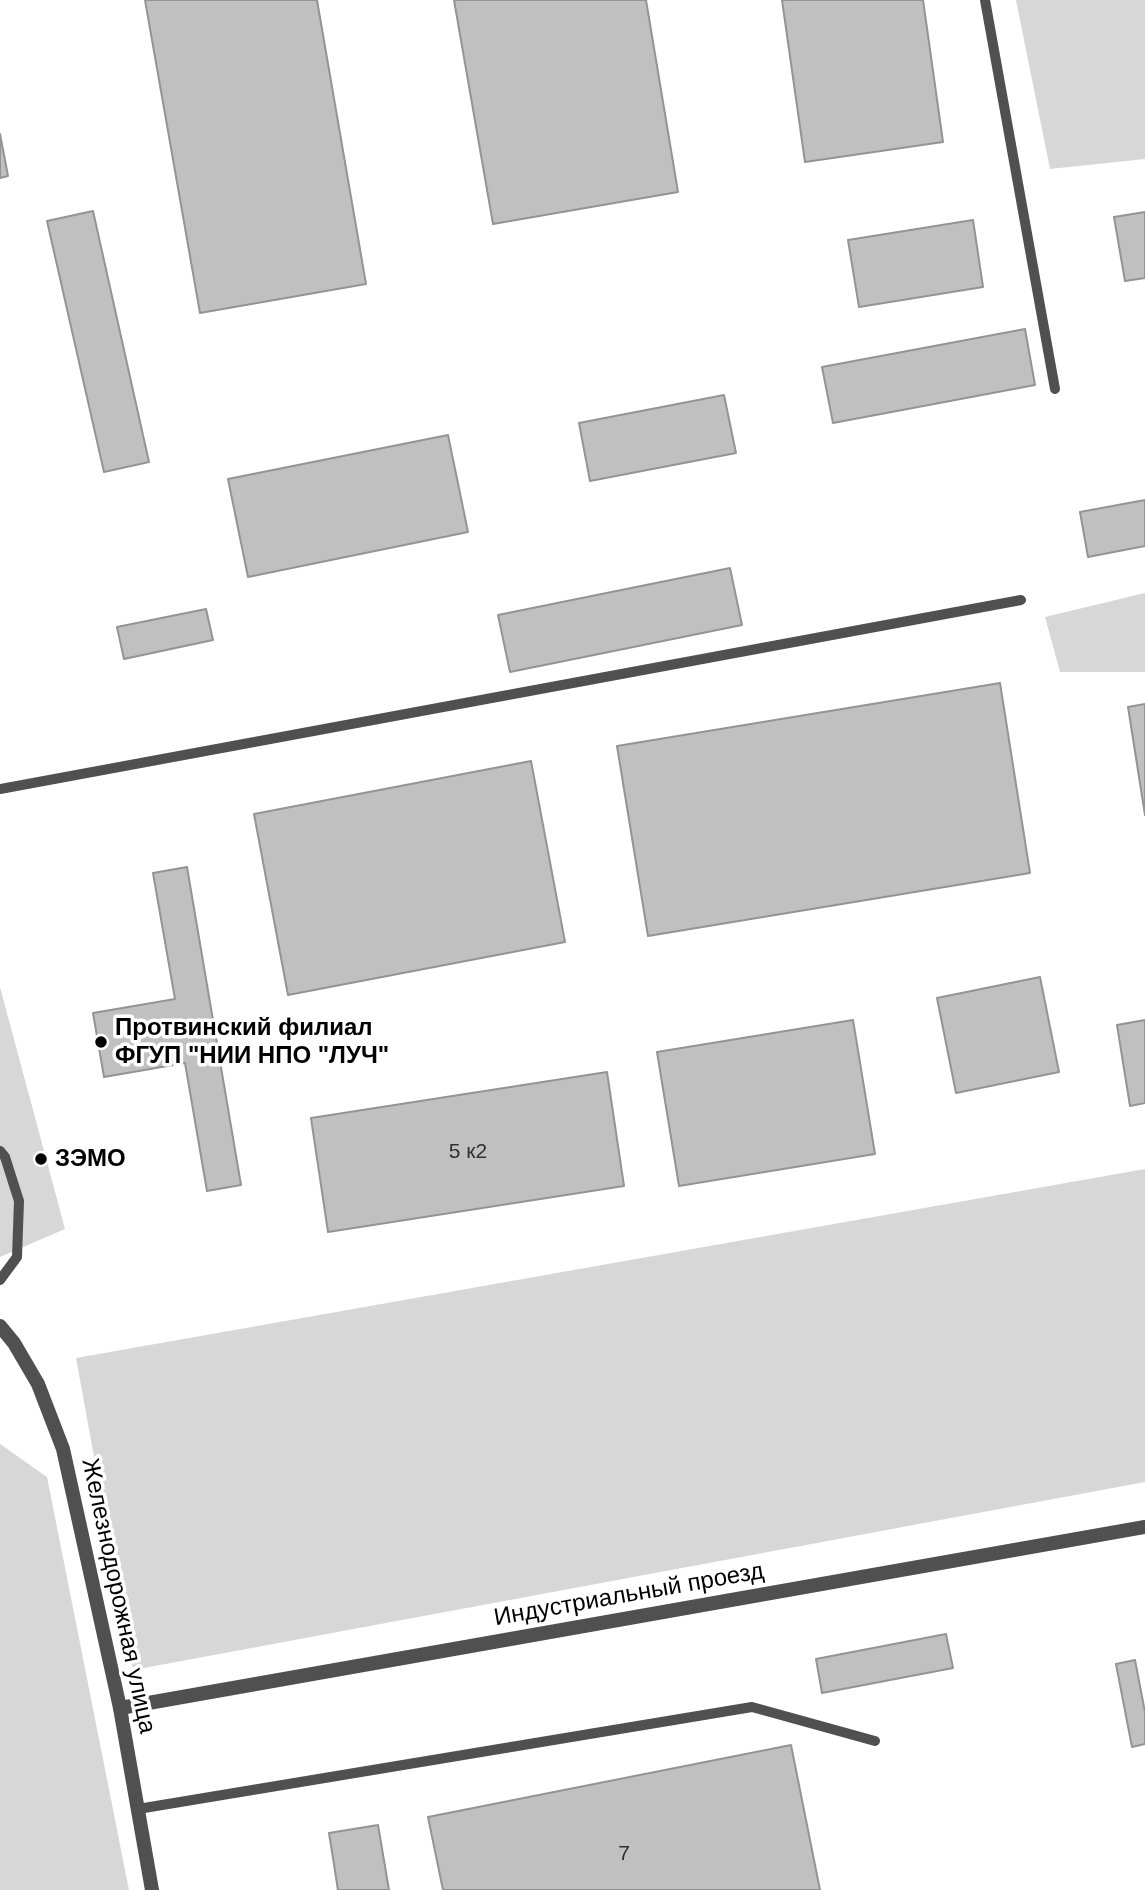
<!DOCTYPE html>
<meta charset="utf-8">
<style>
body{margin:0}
canvas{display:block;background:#fff}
</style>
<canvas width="1145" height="1890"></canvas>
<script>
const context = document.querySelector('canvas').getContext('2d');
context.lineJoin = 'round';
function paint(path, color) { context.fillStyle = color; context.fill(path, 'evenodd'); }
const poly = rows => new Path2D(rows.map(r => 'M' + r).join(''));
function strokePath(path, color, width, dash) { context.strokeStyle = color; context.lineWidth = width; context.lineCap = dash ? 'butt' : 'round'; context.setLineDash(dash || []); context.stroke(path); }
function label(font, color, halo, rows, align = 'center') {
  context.font = font + ' Helvetica,sans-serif'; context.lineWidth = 7; context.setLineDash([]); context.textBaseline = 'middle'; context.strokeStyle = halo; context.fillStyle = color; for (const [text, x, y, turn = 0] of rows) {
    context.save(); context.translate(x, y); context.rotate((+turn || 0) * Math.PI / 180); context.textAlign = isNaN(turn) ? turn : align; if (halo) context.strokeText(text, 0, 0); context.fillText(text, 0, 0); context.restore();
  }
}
paint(poly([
 [1016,0,1145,0,1145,159,1050,169],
 [1145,593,1145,672,1060,672,1045,617],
 [0,987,65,1229,0,1257],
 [1145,1169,1145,1482,133,1670,76,1358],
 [0,1444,47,1477,129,1890,0,1890]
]), '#d7d7d7');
const building = poly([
 [145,0,317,0,366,284,200,313,145,0],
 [454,0,646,0,678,192,493,224,454,0],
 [782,0,923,0,943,142,805,162,782,0],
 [0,134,8,176,0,178,0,134],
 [93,211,149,462,104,472,47,221,93,211],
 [1145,212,1145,278,1125,281,1114,217,1145,212],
 [973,220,983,287,859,307,848,240,973,220],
 [1025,329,1035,385,833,423,822,367,1025,329],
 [724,395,736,453,590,481,579,423,724,395],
 [448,435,468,532,248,577,228,479,448,435],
 [1145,500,1145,546,1088,557,1080,512,1145,500],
 [730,568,742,625,510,672,498,615,730,568],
 [206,609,213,640,124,659,117,627,206,609],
 [1000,683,1030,873,648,936,617,746,1000,683],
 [1145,704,1145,815,1128,707,1145,704],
 [531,761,565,942,288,995,254,814,531,761],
 [187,867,241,1185,207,1191,185,1063,104,1077,93,1013,175,999,153,873,187,867],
 [1040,977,1059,1072,956,1093,937,998,1040,977],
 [853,1020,875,1154,679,1186,657,1052,853,1020],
 [1145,1020,1145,1103,1130,1106,1117,1025,1145,1020],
 [607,1072,624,1186,328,1232,311,1118,607,1072],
 [946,1634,953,1668,822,1693,816,1659,946,1634],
 [1135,1660,1145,1712,1145,1744,1132,1747,1116,1664,1135,1660],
 [791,1745,820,1890,443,1890,428,1817,791,1745],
 [378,1825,389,1890,338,1890,329,1833,378,1825]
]);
paint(building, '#c0c0c0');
strokePath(building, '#949494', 2);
strokePath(poly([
 [985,0,1055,389],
 [0,789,1021,600],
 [0,1151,5,1157,19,1201,17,1257,0,1280],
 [138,1809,752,1707,875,1741]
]), '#505050', 10);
strokePath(poly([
 [120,1708,1145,1527]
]), '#505050', 14);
strokePath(poly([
 [0,1326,14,1343,38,1384,63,1449,120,1708,152,1890]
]), '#505050', 14);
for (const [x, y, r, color] of [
 [101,1042,7,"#000"],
 [41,1159,7,"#000"]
]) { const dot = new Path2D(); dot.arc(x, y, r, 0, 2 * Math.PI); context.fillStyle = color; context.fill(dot); strokePath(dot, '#fff', 2.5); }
label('21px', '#303030', null, [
 ["5 к2",468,1152],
 ["7",624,1854]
]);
label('bold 24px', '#000', '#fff', [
 ["Протвинский филиал",115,1028],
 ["ФГУП \"НИИ НПО \"ЛУЧ\"",115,1056],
 ["ЗЭМО",55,1159]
], 'left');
label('24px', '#000', '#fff', [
 ["Индустриальный проезд",629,1595,-10],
 ["Железнодорожная улица",118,1596,78]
]);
</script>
